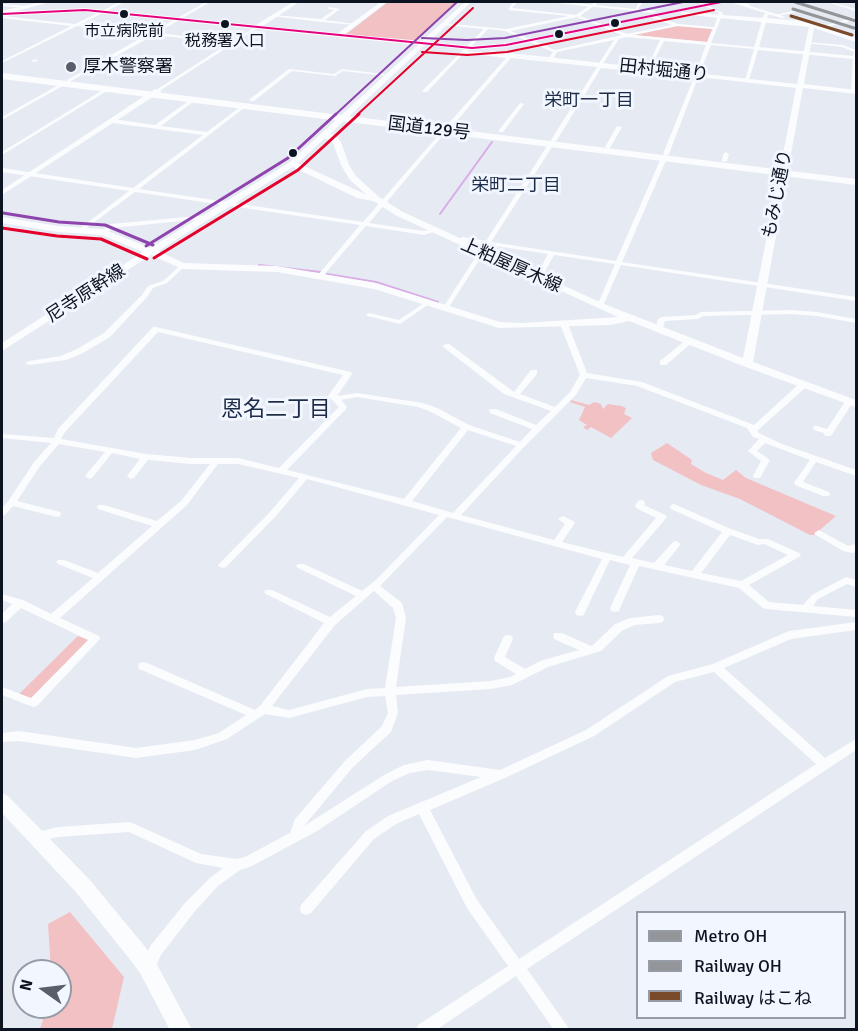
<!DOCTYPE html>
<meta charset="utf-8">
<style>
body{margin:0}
#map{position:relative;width:858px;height:1031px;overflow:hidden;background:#e6eaf3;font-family:Signika,"Noto Sans JP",sans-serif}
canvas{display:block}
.frame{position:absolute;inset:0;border:3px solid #0d1421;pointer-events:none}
.legend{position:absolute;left:636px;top:911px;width:210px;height:108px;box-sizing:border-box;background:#f2f6fe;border:2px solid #969ca6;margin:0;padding:8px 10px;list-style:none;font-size:18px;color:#0d1421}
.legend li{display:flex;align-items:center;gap:12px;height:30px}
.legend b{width:30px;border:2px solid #969ca6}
.north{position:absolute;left:12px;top:959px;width:60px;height:60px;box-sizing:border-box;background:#f2f6fe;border:2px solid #969ca6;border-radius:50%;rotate:284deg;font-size:16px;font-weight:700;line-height:24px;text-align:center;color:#0d1421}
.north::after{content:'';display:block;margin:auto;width:21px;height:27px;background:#595f6a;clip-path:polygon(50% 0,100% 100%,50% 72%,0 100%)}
</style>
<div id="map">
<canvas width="858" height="1031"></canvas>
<div class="frame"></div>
<ul class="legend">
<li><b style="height:8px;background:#939598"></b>Metro OH</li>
<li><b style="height:8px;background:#939598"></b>Railway OH</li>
<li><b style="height:8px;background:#7a4b2a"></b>Railway はこね</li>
</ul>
<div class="north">N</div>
</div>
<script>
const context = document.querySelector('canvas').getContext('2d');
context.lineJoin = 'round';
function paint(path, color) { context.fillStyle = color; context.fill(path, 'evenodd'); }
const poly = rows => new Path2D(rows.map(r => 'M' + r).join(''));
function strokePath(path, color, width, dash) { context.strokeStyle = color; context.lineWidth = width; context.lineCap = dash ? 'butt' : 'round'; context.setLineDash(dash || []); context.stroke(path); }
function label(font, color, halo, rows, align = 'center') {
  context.font = font + ' Signika,"Noto Sans JP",sans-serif'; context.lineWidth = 6; context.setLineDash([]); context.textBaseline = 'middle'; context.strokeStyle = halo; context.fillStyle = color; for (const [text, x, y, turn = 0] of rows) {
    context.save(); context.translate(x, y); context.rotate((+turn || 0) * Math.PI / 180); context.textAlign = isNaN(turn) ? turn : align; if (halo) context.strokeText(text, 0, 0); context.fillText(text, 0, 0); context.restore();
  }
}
paint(poly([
 [388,2,458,2,415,41,345,35],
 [678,26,712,29,707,42,634,35],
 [571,400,589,405,594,402,601,404,603,409,608,404,621,406,626,408,624,414,632,418,611,438,591,427,587,430,583,427,587,425,579,420,585,407,570,402],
 [667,443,692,460,691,464,706,473,723,480,736,470,746,478,836,516,814,535,810,535,740,499,701,485,653,460,651,453],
 [78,636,92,641,34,700,19,694],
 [70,912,124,977,112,1029,40,1029,47,1007,60,1007,60,971,51,971,48,924]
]), '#f2c1c4');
strokePath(poly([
 [440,214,492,142],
 [259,265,320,272],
 [327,274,376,282,438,302]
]), '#d9ace6', 2);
paint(poly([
 [120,2,124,2,81,24,152,32,206,2,210,2,157,33,233,41,255,27,256,29,237,41,253,44,251,45,234,43,158,92,156,91,156,90,229,43,154,35,69,82,67,80,148,34,77,26,2,63,2,61,71,26,2,18,2,16,75,24,120,2],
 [513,2,517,2,512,8,576,15,595,2,599,2,580,16,627,34,672,25,651,17,652,15,678,24,714,27,719,13,697,2,701,2,723,13,711,43,754,47,764,14,771,12,771,14,768,15,759,47,853,56,854,52,842,47,805,43,807,42,843,45,856,50,855,91,853,92,851,91,853,59,758,50,749,80,747,81,745,80,754,49,711,45,699,75,704,77,698,78,669,154,666,156,663,154,694,77,601,68,557,140,554,142,551,140,597,67,511,58,453,125,449,125,449,123,506,58,464,53,427,92,423,92,423,90,484,29,444,25,443,23,506,29,569,16,508,10,513,2],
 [577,17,622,35,555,50,511,31,577,17],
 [677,26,713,29,707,42,634,35,677,26],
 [488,29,505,31,553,52,548,60,513,56,511,54,508,55,467,51,488,29],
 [626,37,660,40,646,70,602,65,619,39,626,37],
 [614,40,598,65,552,60,557,52,614,40],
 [664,41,706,45,695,75,649,70,664,41],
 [639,2,643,2,637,10,635,10,639,2],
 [738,2,742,2,751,5,747,7,738,2],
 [827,2,831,2,856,9,856,11,827,2],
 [2,4,28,6,30,7,28,8,2,6,2,4],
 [329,7,340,9,325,20,356,24,354,25,321,22,271,16,273,15,321,19,334,10,328,9,329,7],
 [796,10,838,22,856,17,856,19,843,23,856,27,856,29,838,24,821,29,820,27,834,23,796,12,778,16,776,15,796,10],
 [36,59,38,61,33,62,31,61,36,59],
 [289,69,334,74,342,69,390,75,388,76,343,71,335,76,292,71,254,101,250,101,250,99,289,69],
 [62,83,66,84,2,120,2,117,62,83],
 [106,88,110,89,2,155,2,152,106,88],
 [190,100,194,101,161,126,207,132,240,107,244,108,139,189,363,222,442,131,445,133,444,134,369,223,424,231,433,229,436,231,424,235,366,226,322,277,320,278,318,277,318,275,360,225,135,192,81,232,78,230,79,229,129,191,2,172,2,168,133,188,203,135,112,123,109,121,112,119,155,125,190,100],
 [520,103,524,104,503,132,499,132,499,130,520,103],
 [617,126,622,127,610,148,606,148,605,147,617,126],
 [549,143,554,144,491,242,616,261,661,158,664,156,667,158,622,262,856,297,856,301,621,265,603,306,600,308,597,306,615,264,554,255,541,279,538,281,535,279,548,254,489,245,447,310,443,310,442,309,484,244,463,241,456,243,453,241,463,237,486,241,549,143],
 [726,152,729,154,727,161,722,162,723,154,726,152],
 [209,215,212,217,211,218,113,228,105,233,100,232,111,224,209,215],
 [182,264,184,265,184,267,167,283,153,288,147,297,110,337,83,353,66,360,29,365,25,363,29,361,61,356,77,349,104,333,142,295,148,286,163,281,182,264],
 [427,301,429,302,429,304,400,324,367,316,366,315,369,313,399,320,427,301],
 [791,310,817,312,856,319,856,323,817,316,791,314,703,316,698,319,665,321,662,332,656,332,655,330,658,319,662,317,696,315,701,312,791,310],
 [561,322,567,322,568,324,587,373,642,382,754,425,800,383,806,383,807,385,806,387,757,431,759,433,782,444,856,470,856,476,816,462,803,482,829,492,830,494,829,496,823,496,795,485,794,483,810,460,765,443,757,451,770,460,760,478,754,478,753,476,761,461,748,451,759,439,753,437,747,428,637,386,586,378,576,395,524,447,461,515,554,540,565,524,558,519,563,516,573,521,575,523,562,542,623,557,656,518,636,508,635,506,636,504,638,501,641,500,644,501,645,503,644,505,665,515,667,517,632,558,654,563,673,542,676,541,681,544,664,565,692,571,722,532,671,509,670,507,671,505,674,504,731,529,759,539,768,539,799,553,801,555,799,557,749,585,769,602,803,605,812,595,846,577,856,580,856,587,847,584,818,599,813,606,856,610,856,617,766,609,763,608,739,588,639,566,620,608,619,611,615,612,611,611,610,608,630,565,610,560,585,612,584,615,580,616,576,615,575,612,602,559,447,517,380,586,402,603,406,618,396,687,491,681,510,677,516,674,495,661,494,658,504,636,508,635,512,636,513,639,505,657,525,669,540,661,579,650,554,639,553,636,554,633,562,633,591,646,593,645,615,624,630,618,659,615,663,616,664,619,663,622,659,623,635,625,623,630,601,651,548,667,512,685,491,689,396,695,398,713,391,732,353,767,304,826,384,775,404,765,428,760,500,770,586,730,668,676,713,664,789,631,856,622,856,630,791,639,724,668,825,758,856,739,856,750,527,969,570,1030,554,1030,516,976,436,1030,416,1030,418,1025,508,966,467,908,419,814,396,824,374,839,311,913,306,915,301,913,300,909,301,905,366,831,388,816,481,777,428,770,410,773,392,781,317,831,252,866,240,870,218,886,195,911,161,955,153,971,148,973,143,971,141,966,151,945,185,903,210,878,223,868,196,863,129,832,58,837,37,842,33,841,31,837,33,833,58,827,130,822,201,854,237,859,245,857,290,833,295,819,345,761,382,726,388,713,385,696,367,697,289,718,265,714,227,739,195,750,136,758,19,741,2,742,2,733,19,731,136,748,195,740,219,733,246,715,139,669,138,666,139,663,143,662,147,663,255,710,260,706,324,623,266,594,264,592,266,590,272,590,330,617,356,596,298,568,296,566,298,564,304,564,362,591,377,579,439,515,307,479,276,516,226,567,223,568,220,567,218,565,220,563,270,512,299,478,238,464,218,464,187,505,60,618,99,636,100,639,37,706,33,707,2,695,2,687,31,698,88,640,21,608,6,622,2,623,2,614,12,604,2,600,2,594,23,600,51,614,93,578,58,564,56,562,58,560,64,560,98,573,152,526,98,509,97,507,98,505,104,505,157,521,181,501,210,464,191,464,148,460,134,478,131,479,127,476,140,459,112,453,92,478,89,479,85,476,105,452,59,444,40,466,17,501,60,512,61,514,60,516,57,517,13,506,5,515,2,516,2,508,9,500,34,462,51,443,2,438,2,434,54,438,58,429,153,327,156,327,351,372,352,374,337,396,357,393,423,403,437,408,469,425,520,442,532,429,490,413,489,411,490,409,496,409,536,425,551,411,504,394,442,346,446,344,449,344,514,392,531,370,537,370,537,374,520,394,555,407,570,392,580,375,560,324,561,322],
 [158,332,343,375,328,396,339,407,279,468,238,458,191,458,146,454,61,439,65,432,158,332],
 [357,397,418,407,431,412,461,428,404,499,287,470,346,409,347,407,341,400,357,397],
 [468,430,516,446,453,513,412,501,468,430],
 [730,535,758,545,764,544,788,555,741,581,701,573,730,535],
 [374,591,393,608,396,618,385,688,367,689,289,710,272,706,335,625,374,591],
 [714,672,816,764,519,959,477,900,430,810,505,778,594,736,675,682,714,672],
 [686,340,689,340,693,342,666,365,660,365,660,361,686,340],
 [846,400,849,400,853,402,831,436,825,436,824,433,814,430,813,428,814,426,817,426,827,429,846,400],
 [819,530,848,546,856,544,856,552,853,553,843,551,816,535,814,533,819,530]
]), '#fbfcfd');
paint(poly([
 [293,2,299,2,263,26,338,33,381,2,387,2,345,34,422,41,465,2,471,2,429,42,472,46,506,43,724,2,506,47,472,50,425,45,330,134,335,135,341,142,349,165,356,176,379,197,403,212,604,304,743,358,796,88,488,53,491,51,797,84,809,27,680,14,683,12,804,21,856,38,856,42,814,28,804,84,856,90,856,94,803,88,753,362,856,400,856,407,743,366,629,321,610,325,499,328,374,289,277,272,182,269,151,255,2,351,2,343,143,252,102,235,58,232,2,223,2,217,58,226,103,229,150,248,290,162,418,45,85,12,2,16,2,12,85,8,256,25,293,2],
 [325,138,333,143,341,165,350,180,367,195,298,163,325,138],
 [293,167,357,198,373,201,397,216,618,317,522,323,500,322,376,283,277,266,184,263,158,251,293,167],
 [547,2,564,2,656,11,653,13,547,2],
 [730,2,737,2,786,17,781,18,730,2],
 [155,89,162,91,2,195,2,190,155,89],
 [2,793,8,796,89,879,142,943,154,959,192,1030,170,1030,140,973,128,957,75,891,2,813,2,793]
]), '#fbfcfd');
paint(poly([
 [41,2,50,2,2,15,2,11,41,2]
]), '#fbfcfd');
paint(poly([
 [2,73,856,179,856,185,2,79,2,73]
]), '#fbfcfd');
strokePath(poly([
 [2,14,85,10,472,48,506,45,721,2]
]), '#e5007d', 2);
strokePath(poly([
 [422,52,467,55,507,52,714,10],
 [357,115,473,8]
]), '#e4002b', 2);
strokePath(poly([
 [2,228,57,236,101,239,147,259],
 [154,258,298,170,359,114]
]), '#e4002b', 3);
strokePath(poly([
 [422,38,467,40,505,38,683,2],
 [335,115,457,2]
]), '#8e44ad', 2);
strokePath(poly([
 [3,213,59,222,105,225,153,245],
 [146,246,288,158,336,114]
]), '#8e44ad', 3);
strokePath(poly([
 [793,9,854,28]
]), '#939598', 3);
strokePath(poly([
 [791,16,852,35]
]), '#7a4b2a', 3);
strokePath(poly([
 [795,2,856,21]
]), '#939598', 3);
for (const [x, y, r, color] of [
 [124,14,5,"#0d1421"],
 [615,23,5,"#0d1421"],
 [225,24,5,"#0d1421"],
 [559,34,5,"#0d1421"],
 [71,67,6,"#595f6a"],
 [293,153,5,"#0d1421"]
]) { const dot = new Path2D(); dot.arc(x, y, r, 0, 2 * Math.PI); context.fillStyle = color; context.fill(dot); strokePath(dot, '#f2f6fe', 2); }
label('16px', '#0d1421', '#f2f6fe', [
 ["市立病院前",124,32],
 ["税務署入口",225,42]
]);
label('18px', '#0d1421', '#f2f6fe', [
 ["厚木警察署",83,67]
], 'left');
label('18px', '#0d1421', '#f2f6fe', [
 ["田村堀通り",664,71,6],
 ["国道129号",429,129,7],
 ["もみじ通り",778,194,-79],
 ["上粕屋厚木線",511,266,24],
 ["尼寺原幹線",86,294,-33]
]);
label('18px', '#1d2d49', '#f2f6fe', [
 ["栄町一丁目",589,101],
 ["栄町二丁目",516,186]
]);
label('22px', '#1d2d49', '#f2f6fe', [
 ["恩名二丁目",276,410]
]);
</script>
